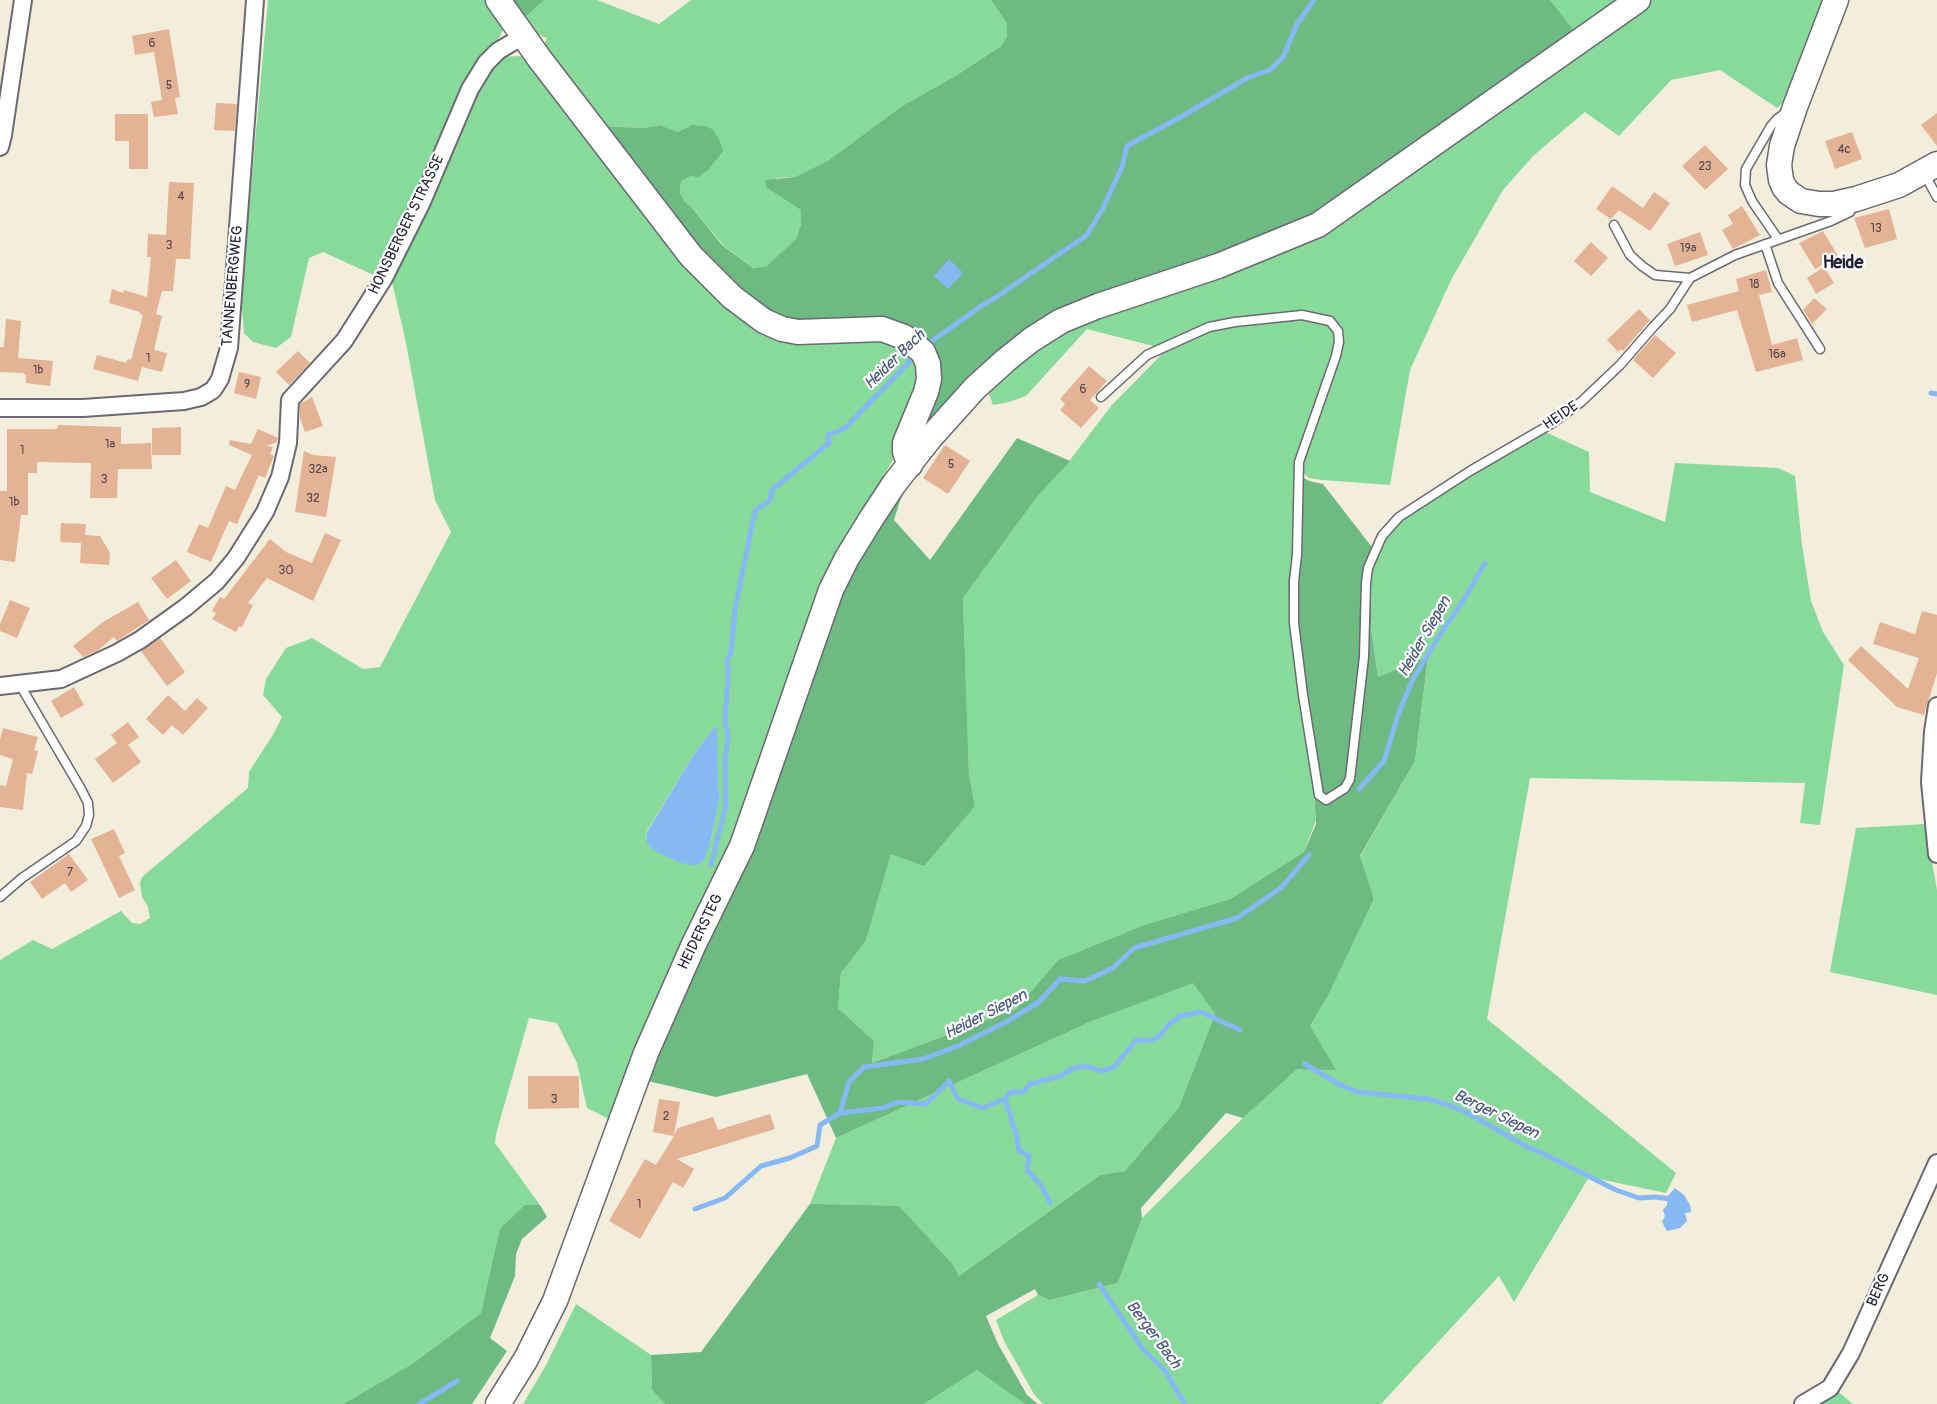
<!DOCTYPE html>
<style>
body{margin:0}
canvas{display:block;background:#f2eedb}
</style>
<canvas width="1937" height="1404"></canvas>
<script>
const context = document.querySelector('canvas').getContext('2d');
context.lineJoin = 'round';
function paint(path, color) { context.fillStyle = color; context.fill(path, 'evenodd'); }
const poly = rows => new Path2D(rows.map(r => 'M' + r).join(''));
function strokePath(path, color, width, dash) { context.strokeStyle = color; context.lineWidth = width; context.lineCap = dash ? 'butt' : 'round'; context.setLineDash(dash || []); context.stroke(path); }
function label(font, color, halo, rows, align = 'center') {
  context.font = font + ' Pangolin,sans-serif'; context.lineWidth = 4.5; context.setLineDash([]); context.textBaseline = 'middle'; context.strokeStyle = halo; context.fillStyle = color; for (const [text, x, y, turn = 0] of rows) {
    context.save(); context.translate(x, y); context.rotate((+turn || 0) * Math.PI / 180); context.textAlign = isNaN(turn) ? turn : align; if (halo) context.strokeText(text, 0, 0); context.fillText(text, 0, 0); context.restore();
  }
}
paint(poly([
 [268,0,495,0,504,28,378,277,323,252,309,258,291,337,276,348,253,342,244,333,241,297],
 [544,0,597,0,659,24,691,0,991,0,1007,24,1007,36,1001,46,957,75,902,106,829,160,795,177,776,178,786,198,801,210,801,224,796,239,781,254,767,266,753,268,723,245,693,209,685,202,680,193,681,181,691,176,691,125,678,132,660,125,643,128,599,126,544,46,547,38,534,33,522,20],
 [1550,0,1634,0,1579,37],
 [1643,0,1827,0,1792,93,1777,108,1720,70,1671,80,1619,136,1585,112,1534,155,1503,190,1451,280,1410,370,1390,485,1322,480,1309,478,1301,471,1302,463,1331,378,1324,376,1297,459,1293,555,1288,579,1289,621,1309,741,1316,820,1304,852,1230,899,1144,925,1058,960,1016,1009,872,1063,874,1041,838,1008,841,973,866,941,891,854,975,806,969,774,963,598,1037,497,1070,460,1111,406,1162,354,1157,347,1087,329,1026,396,1009,402,993,405,985,382,1007,361],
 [520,56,537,62,685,254,865,331,923,359,898,451,839,554,731,858,611,1120,587,1108,577,1063,557,1023,529,1018,496,1134,495,1143,540,1205,525,1205,485,1296,481,1313,412,1364,343,1404,0,1404,0,960,33,940,52,949,121,911,132,923,140,924,150,918,148,907,142,897,140,883,142,877,248,788,249,772,274,733,282,717,263,695,266,679,286,648,312,638,363,669,380,667,451,532,435,500,406,343,391,277,471,99,494,62,500,63,500,57],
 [715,726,718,787,720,795,710,845,646,842,647,831,693,756],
 [1543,431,1589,452,1590,492,1665,522,1675,463,1778,468,1795,476,1802,545,1811,601,1823,632,1844,665,1820,825,1800,823,1805,783,1530,778,1487,1019,1676,1173,1666,1193,1589,1177,1514,1302,1499,1276,1381,1404,1043,1404,1034,1394,1004,1341,996,1320,1038,1295,1050,1300,1118,1283,1142,1218,1243,1118,1296,1069,1310,1026,1329,994,1374,899,1360,857,1415,761,1428,658,1378,678,1371,629,1371,546,1379,537,1474,472],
 [1925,824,1937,890,1937,995,1830,972,1856,828],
 [1193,982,1215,1014,1179,1107,1125,1171,1100,1175,959,1276,953,1265,810,1204,836,1138,1092,1021],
 [576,1304,651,1355,652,1390,665,1404,523,1404,545,1367],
 [977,1370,1026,1404,924,1404],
 [1835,1389,1853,1404,1810,1404]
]), '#88da9b');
paint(poly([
 [508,0,544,0,522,20],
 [991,0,1550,0,1581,39,1348,202,1061,321,910,465,926,392,913,342,798,332,732,297,599,126,643,128,660,125,678,132,691,125,705,126,712,129,719,139,723,151,709,169,699,177,691,176,681,181,680,193,685,202,693,209,722,245,753,268,767,266,796,239,801,224,801,210,766,187,765,180,795,177,829,160,902,106,957,75,1001,46,1007,36,1007,24],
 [1017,438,1070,461,1037,497,963,598,969,774,975,806,924,866,891,854,866,941,841,973,838,1008,874,1041,872,1063,1016,1009,1058,960,1144,925,1230,899,1304,852,1316,824,1316,820,1310,741,1289,621,1288,579,1293,555,1301,476,1309,481,1323,484,1371,546,1371,629,1378,677,1428,657,1415,761,1360,856,1374,899,1329,994,1310,1026,1336,1070,1297,1069,1243,1118,1226,1113,1141,1208,1142,1218,1118,1283,1050,1300,1038,1295,1035,1289,986,1316,998,1344,1027,1395,1038,1404,1025,1404,977,1370,924,1404,665,1404,652,1390,651,1355,701,1352,810,1204,899,1206,953,1265,959,1276,1100,1175,1125,1171,1179,1107,1215,1014,1193,983,1092,1021,836,1138,807,1074,716,1097,648,1081,839,593,908,476,894,520,930,560],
 [525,1205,540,1205,547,1217,522,1239,516,1254,515,1276,490,1338,507,1351,472,1404,343,1404,412,1364,481,1313,500,1229]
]), '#6eba83');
paint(poly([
 [949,259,963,273,948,289,934,276],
 [715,726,717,728,718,787,720,795,710,845,703,861,695,866,678,862,653,850,646,842,647,832,693,756],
 [1675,1188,1684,1195,1690,1205,1691,1212,1685,1213,1687,1221,1680,1228,1667,1231,1662,1222,1665,1216,1663,1210,1667,1205,1668,1196]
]), '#86b9f4');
strokePath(poly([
 [925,346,984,304,995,298,1087,235,1103,208,1122,167,1127,146,1186,114,1247,78,1270,70,1283,57,1297,24,1314,0],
 [1931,393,1937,394],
 [1359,789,1384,761,1399,712,1413,679,1443,630,1463,601,1485,563],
 [711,865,726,805,725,764,728,735,725,721,728,676,727,660,731,653,735,609,755,511,770,500,772,490,829,443,828,435,844,429,916,355],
 [1305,1064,1342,1086,1358,1092,1428,1099,1446,1104,1468,1113,1527,1147,1542,1153,1616,1190,1639,1198,1655,1197,1671,1199],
 [1005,1099,1010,1092,1023,1092,1030,1084,1060,1076,1074,1068,1086,1066,1101,1071,1107,1070,1115,1066,1137,1039,1143,1041,1152,1040,1160,1036,1170,1023,1176,1020,1179,1016,1201,1012,1240,1030],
 [840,1113,883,1108,898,1102,926,1104,949,1081,958,1099,983,1108,1005,1099,1016,1134,1019,1151,1029,1156,1027,1170,1041,1185,1050,1203],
 [695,1209,725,1198,761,1166,790,1158,817,1146,820,1125,840,1113,849,1082,864,1067,923,1059,958,1046,1006,1022,1039,1002,1060,979,1085,981,1113,968,1134,948,1237,918,1281,888,1309,855],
 [1099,1284,1142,1348,1165,1371,1185,1404],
 [419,1404,457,1381]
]), '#86b9f4', 5);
paint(poly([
 [169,29,180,97,175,98,178,114,154,117,151,102,162,100,154,52,135,55,132,36],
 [216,103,237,104,235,131,214,130],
 [1937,113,1937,146,1921,125],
 [115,114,148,114,148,169,129,169,129,141,115,141],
 [1852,132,1862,159,1835,169,1825,141],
 [1705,145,1728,169,1705,190,1682,166],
 [169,182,194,183,190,259,176,259,173,291,162,291,156,314,162,316,154,350,167,353,162,372,142,367,138,381,93,369,97,355,126,363,128,359,131,360,143,315,140,314,140,312,109,303,112,289,123,293,124,290,147,297,151,257,147,257,148,234,166,235],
 [1612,186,1643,208,1654,192,1670,203,1650,231,1619,210,1611,219,1596,209],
 [1742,206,1760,235,1733,249,1722,230,1733,224,1728,215],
 [1889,209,1897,239,1865,248,1854,218],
 [1823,231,1838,256,1815,269,1799,243],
 [1700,232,1708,255,1675,266,1667,244],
 [1591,242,1608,258,1591,276,1574,261],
 [1824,267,1834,283,1816,294,1807,278],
 [1766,270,1772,292,1759,295,1772,345,1797,338,1803,360,1756,372,1737,310,1692,322,1687,305,1739,291,1736,279],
 [1814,298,1827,309,1812,324,1803,310],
 [1639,309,1650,320,1623,351,1621,349,1618,352,1607,340],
 [6,319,21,321,18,358,53,361,50,386,26,383,26,375,23,373,0,372,0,347,4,347],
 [1655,335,1676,353,1653,378,1633,360],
 [298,351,310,363,289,385,276,372],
 [1089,366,1107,381,1090,400,1099,408,1081,428,1060,410,1065,404,1060,399],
 [239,372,261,377,256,399,234,393],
 [312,397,323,426,305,432,300,418,300,404],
 [58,425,121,427,121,444,151,443,152,469,118,469,117,498,90,498,91,463,37,462,37,473,28,473,28,515,21,515,15,562,0,560,0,491,7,491,7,429,57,429],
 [181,427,181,455,152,455,152,428],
 [258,429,278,438,277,442,266,446,273,447,270,454,274,456,265,478,259,475,237,524,229,521,211,562,187,552,199,524,208,528,226,486,235,490,252,455,229,445,230,440,251,444],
 [945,445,970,461,948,494,923,478],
 [304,451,313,455,336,457,326,517,295,512],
 [61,523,86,524,85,535,100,536,110,553,109,565,80,563,81,543,60,542],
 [325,533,341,540,313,601,267,578,248,603,253,605,242,627,239,626,236,632,212,619,216,613,212,611,220,597,224,599,270,539,286,552,312,563],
 [176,560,191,581,167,599,151,578],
 [10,600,30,608,17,638,0,631,0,624],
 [138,602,149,620,117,641,114,637,97,651,83,657,73,646,103,622],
 [1922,611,1937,615,1937,673,1924,715,1897,707,1848,660,1861,646,1908,689,1919,658,1873,644,1880,622,1915,634],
 [160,638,185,672,167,686,141,651],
 [74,687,84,705,61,718,51,701],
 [168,695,185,711,197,698,208,708,183,735,172,725,163,735,146,719],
 [128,722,139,737,128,745,141,762,113,783,95,759,117,743,111,735],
 [3,728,38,737,34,750,38,751,32,774,27,773,23,810,0,807,0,785,6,786,13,759,0,755,0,740],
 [114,829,125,853,119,856,135,890,119,898,91,839],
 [69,854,88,880,71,892,65,883,42,899,30,882],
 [528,1076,579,1076,579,1108,528,1109],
 [659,1099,680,1102,674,1135,678,1128,713,1117,718,1130,770,1114,775,1129,677,1159,694,1169,683,1188,673,1182,640,1239,609,1221,645,1159,656,1165,674,1136,653,1132]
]), '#e4b294');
const lane = poly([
 [1924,173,1937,197],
 [1614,225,1630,255,1642,266,1655,275,1690,278],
 [1778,239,1752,201,1745,185,1746,169,1771,126,1777,119,1787,112],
 [1765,244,1778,283,1820,349],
 [1101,397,1147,355,1209,327,1235,322,1302,315,1330,321,1338,331,1339,342,1336,356,1299,462,1297,555,1294,581,1294,623,1303,695,1319,795,1326,800,1345,788,1350,779,1364,657,1366,583,1368,568,1382,536,1399,517,1470,471,1551,424,1581,402,1620,365,1654,326,1670,309,1690,278,1735,255,1831,221,1850,212,1853,205],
 [0,897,22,878,76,841,86,826,89,815,88,803,81,789,20,685]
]);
const street = poly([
 [0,147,3,135,23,0],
 [0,408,83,408,184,401,201,397,213,390,220,379,229,348,255,0],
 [0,686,61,679,117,653,140,640,186,607,217,581,236,558,265,512,280,477,288,443,290,400,344,341,384,278,421,204,470,89,486,63,498,51,523,36],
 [1937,706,1933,732,1930,782,1937,854],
 [1803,1404,1830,1388,1851,1353,1937,1163]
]);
const secondary = poly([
 [498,0,539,58,691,256,732,297,764,321,782,329,798,332,882,329,904,337,923,352,928,364,929,379,926,392,905,443,905,452,910,465],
 [1836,0,1795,107,1782,146,1779,165,1781,180,1784,187,1789,193,1801,201,1819,204,1834,204,1856,199,1899,185,1937,164],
 [498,1404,526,1359,555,1301,646,1053,694,944,742,846,831,590,847,558,871,519,894,484,930,438,975,388,1006,360,1031,340,1061,321,1098,306,1218,266,1318,225,1638,0]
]);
strokePath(lane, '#6b6973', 11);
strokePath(street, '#6b6973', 20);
strokePath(secondary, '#6b6973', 27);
strokePath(lane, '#fff', 8);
strokePath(street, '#fff', 16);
strokePath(secondary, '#fff', 24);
label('12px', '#524651', null, [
 ["6",152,44],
 ["5",169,86],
 ["4c",1844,150],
 ["23",1705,167],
 ["4",181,197],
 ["13",1876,229],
 ["3",169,246],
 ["19a",1688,249],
 ["18",1754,285],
 ["16a",1777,355],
 ["1",148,359],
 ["1b",38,371],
 ["9",247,385],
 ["6",1083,390],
 ["1a",110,445],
 ["1",22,451],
 ["5",951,465],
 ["32a",318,470],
 ["3",104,480],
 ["32",313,499],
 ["1b",14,503],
 ["30",286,571],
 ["7",70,873],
 ["3",554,1100],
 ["2",666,1117],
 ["1",639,1205]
]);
label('15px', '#22223b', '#fff', [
 ["HONSBERGER STRASSE",407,225,-64],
 ["TANNENBERGWEG",233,286,-85],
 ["HEIDE",1561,416,-34],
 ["HEIDERSTEG",701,932,-64],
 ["BERG",1879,1290,-66]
]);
label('italic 16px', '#45577c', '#fff', [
 ["Heider Bach",895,360,-44],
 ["Heider Siepen",1425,637,-60],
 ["Heider Siepen",986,1015,-27],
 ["Berger Siepen",1496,1115,26],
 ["Berger Bach",1153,1335,53]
]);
label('bold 18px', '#22223b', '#fff', [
 ["Heide",1843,263]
]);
</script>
